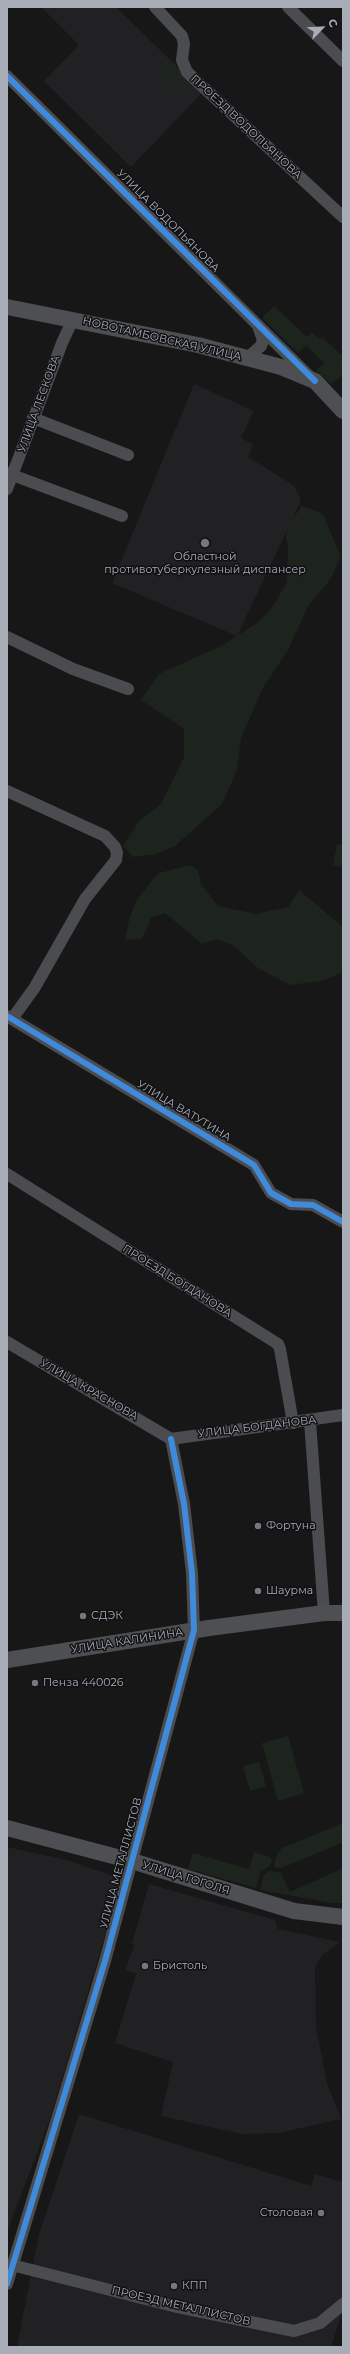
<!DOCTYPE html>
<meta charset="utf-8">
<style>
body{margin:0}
#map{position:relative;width:350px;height:2354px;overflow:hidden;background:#171717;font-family:Montserrat,sans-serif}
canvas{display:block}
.frame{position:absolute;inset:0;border:8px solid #a8adb8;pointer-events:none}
.north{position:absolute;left:302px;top:8px;width:40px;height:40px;-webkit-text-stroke:3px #111113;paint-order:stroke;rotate:66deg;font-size:11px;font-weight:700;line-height:16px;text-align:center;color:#a8adb8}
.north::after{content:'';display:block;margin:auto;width:14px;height:18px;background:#a8adb8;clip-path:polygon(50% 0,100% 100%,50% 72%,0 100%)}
</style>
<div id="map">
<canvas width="350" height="2354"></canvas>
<div class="frame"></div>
<div class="north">С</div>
</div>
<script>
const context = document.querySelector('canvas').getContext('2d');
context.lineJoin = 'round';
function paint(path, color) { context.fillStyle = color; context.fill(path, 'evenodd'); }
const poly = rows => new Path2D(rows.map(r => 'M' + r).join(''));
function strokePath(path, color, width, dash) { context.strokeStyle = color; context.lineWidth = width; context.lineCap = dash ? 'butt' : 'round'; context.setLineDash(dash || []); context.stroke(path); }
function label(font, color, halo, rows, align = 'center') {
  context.font = font + ' Montserrat,sans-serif'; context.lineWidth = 3; context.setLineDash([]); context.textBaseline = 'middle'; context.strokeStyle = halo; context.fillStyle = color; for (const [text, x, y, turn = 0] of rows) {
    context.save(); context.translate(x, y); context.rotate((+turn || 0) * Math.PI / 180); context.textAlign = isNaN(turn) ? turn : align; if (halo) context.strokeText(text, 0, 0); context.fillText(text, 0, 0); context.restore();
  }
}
paint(poly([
 [41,7,116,7,203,92,131,167,44,81,79,45],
 [194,384,254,411,241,438,253,444,248,457,293,485,300,497,300,503,237,636,112,583],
 [7,1847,67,1860,122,1879,50,2119,7,2232],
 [149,1884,275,1920,278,1929,340,1942,323,1954,315,1967,316,2027,327,2083,341,2119,279,2133,242,2134,161,2116,173,2062,115,2043,136,1974,125,1970,134,1946,132,1943],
 [79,2114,311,2186,315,2174,343,2182,343,2310,331,2347,17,2347,39,2234]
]), '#212123');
paint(poly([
 [166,61,187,81,176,92,155,72],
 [274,306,307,337,312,332,319,339,322,337,343,356,343,375,331,384,316,370,324,363,306,345,298,353,262,318],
 [302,506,323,514,341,557,330,580,308,606,288,650,263,688,241,738,237,770,222,804,175,846,156,854,133,857,123,846,139,821,161,804,184,757,184,729,141,700,159,674,223,645,257,623,271,609,287,582,288,549,286,536,289,524],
 [337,844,343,845,343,867,333,865],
 [190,865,198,870,201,884,218,906,256,914,288,907,299,890,343,927,343,972,321,981,290,985,259,969,234,946,217,939,202,944,165,913,151,918,142,939,125,940,129,920,136,901,154,878,159,873],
 [288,1736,304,1793,278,1801,262,1743],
 [259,1762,266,1786,250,1791,243,1766],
 [343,1823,343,1842,282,1868,274,1867,277,1854,282,1848],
 [254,1852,270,1857,272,1860,270,1866,260,1872,256,1888,188,1869,193,1853,249,1869],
 [343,1868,343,1903,332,1903,260,1890,264,1875,269,1871,281,1873,290,1892]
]), '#1d241e');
strokePath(poly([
 [155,7,182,36,184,44,182,60,187,72,343,217],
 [288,7,343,61],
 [7,76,311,378],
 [247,358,261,346,263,340,258,326],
 [33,418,128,455],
 [7,473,122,516],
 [7,489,62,343,73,319],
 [7,637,73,669,128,689],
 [7,791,105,836,115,847,117,853,116,860,85,899,35,987,12,1019],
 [7,1016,254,1165,271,1193,291,1204,313,1205,343,1222],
 [7,1174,278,1344,280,1349,293,1423],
 [7,1342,171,1439],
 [310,1421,324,1613],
 [171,1439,343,1415],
 [12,2265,173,2306,294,2331,320,2323,343,2304],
 [7,2284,105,1961,194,1630,192,1573,184,1504,171,1439]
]), '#4b4c50', 12);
strokePath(poly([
 [7,307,198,345,281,367,315,381,343,411],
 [7,1660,209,1628,324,1613,343,1613],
 [7,1828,132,1861,294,1911,343,1917]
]), '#4d4f52', 16);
strokePath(poly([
 [7,76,315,381],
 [7,1016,254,1165,271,1193,291,1204,313,1205,343,1222],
 [7,2284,105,1961,194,1630,192,1573,184,1504,171,1439]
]), '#408adc', 6);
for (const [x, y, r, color] of [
 [205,543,5,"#757880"],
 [258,1526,4,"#757880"],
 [258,1591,4,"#757880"],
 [83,1616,4,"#757880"],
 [35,1683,4,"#757880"],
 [145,1966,4,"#757880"],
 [321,2213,4,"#757880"],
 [174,2286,4,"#757880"]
]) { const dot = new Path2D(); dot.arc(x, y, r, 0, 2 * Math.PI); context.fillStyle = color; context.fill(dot); strokePath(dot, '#111113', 1.5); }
label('11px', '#a8adb8', '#111113', [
 ["ПРОЕЗД ВОДОПЬЯНОВА",246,127,43],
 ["УЛИЦА ВОДОПЬЯНОВА",168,221,45],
 ["НОВОТАМБОВСКАЯ УЛИЦА",162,339,13],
 ["УЛИЦА ЛЕСКОВА",39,404,-70],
 ["УЛИЦА ВАТУТИНА",184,1111,31],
 ["ПРОЕЗД БОГДАНОВА",177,1281,32],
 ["УЛИЦА КРАСНОВА",89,1390,30],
 ["УЛИЦА БОГДАНОВА",257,1427,-7],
 ["УЛИЦА КАЛИНИНА",127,1641,-9],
 ["УЛИЦА МЕТАЛЛИСТОВ",121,1863,-75],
 ["УЛИЦА ГОГОЛЯ",186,1878,17],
 ["ПРОЕЗД МЕТАЛЛИСТОВ",181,2306,13]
]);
label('11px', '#a8adb8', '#111113', [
 ["Областной",205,557,"center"],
 ["противотуберкулезный диспансер",205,570,"center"],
 ["Фортуна",266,1526],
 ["Шаурма",266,1591],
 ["СДЭК",91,1616],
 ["Пенза 440026",43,1683],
 ["Бристоль",153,1966],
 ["Столовая",313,2213,"right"],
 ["КПП",182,2286]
], 'left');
</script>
